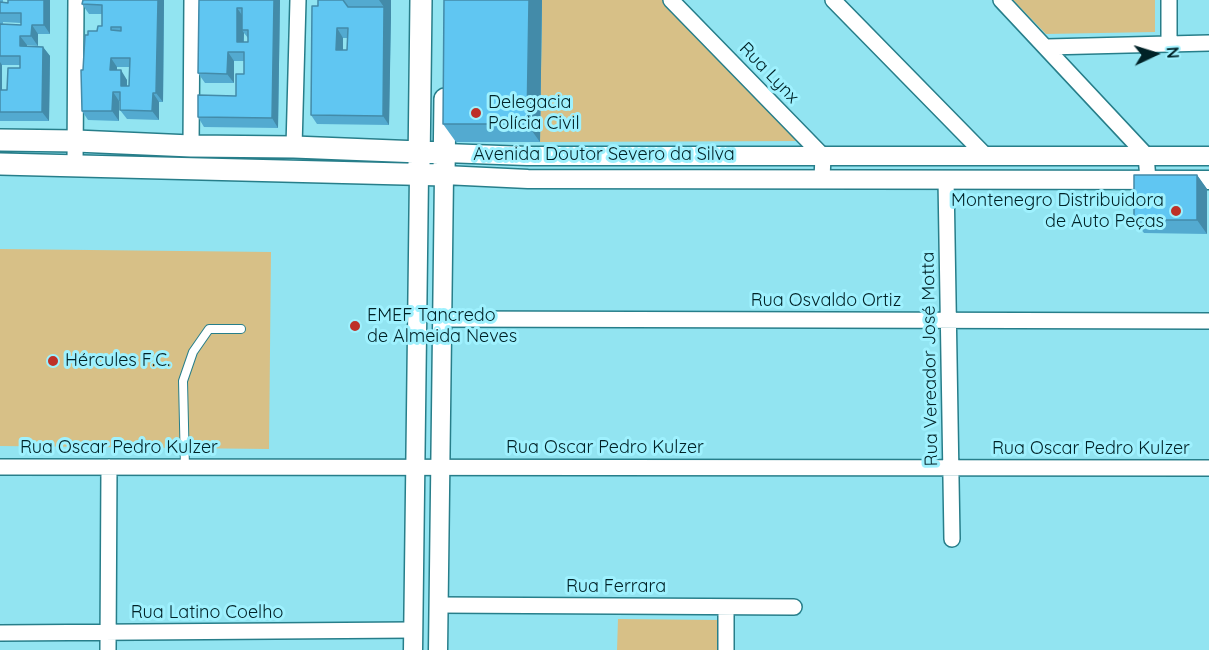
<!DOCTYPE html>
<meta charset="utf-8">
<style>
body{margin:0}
#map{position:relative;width:1209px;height:650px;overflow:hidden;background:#92e4f1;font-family:Quicksand,sans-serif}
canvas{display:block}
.north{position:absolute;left:1125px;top:24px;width:60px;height:60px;-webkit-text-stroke:4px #9ff1fe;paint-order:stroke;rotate:86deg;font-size:16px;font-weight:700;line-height:24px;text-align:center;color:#002227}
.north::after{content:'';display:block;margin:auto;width:21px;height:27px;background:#002227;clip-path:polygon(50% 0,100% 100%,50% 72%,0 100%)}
</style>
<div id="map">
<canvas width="1209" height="650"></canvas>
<div class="north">N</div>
</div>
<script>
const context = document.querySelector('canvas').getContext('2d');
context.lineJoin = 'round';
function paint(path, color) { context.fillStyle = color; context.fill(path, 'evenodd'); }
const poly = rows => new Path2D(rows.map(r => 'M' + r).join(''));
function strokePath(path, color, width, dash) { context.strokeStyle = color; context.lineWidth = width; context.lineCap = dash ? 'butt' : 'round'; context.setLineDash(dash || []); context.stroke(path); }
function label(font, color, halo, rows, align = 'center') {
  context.font = font + ' Quicksand,sans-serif'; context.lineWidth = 6; context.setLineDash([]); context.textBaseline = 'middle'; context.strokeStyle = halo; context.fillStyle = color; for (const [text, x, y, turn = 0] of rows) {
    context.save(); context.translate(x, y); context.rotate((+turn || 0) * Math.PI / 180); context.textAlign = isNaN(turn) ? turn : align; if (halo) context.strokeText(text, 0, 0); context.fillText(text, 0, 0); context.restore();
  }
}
paint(poly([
 [542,0,664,0,802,141,540,142],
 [1013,0,1155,0,1155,32,1046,34],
 [0,249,271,252,269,449,0,446],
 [618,619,720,620,720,650,617,650]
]), '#d7c087');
const service = poly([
 [185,468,183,381,193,352,209,329,241,329]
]);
const minor = poly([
 [671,0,823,156,822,179],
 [833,0,987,157],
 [1001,0,1146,155,1148,180],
 [1169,0,1169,44],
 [1047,47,1209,43],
 [191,146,192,0],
 [294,147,298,0],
 [75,166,76,0],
 [946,179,952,539],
 [442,319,1209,321],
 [0,467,1209,468],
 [439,605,794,607],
 [0,633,413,630],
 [108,650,109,467],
 [726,650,726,607]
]);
const tertiary = poly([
 [445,153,527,156,1209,156],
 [413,650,419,175],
 [438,650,444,175,528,179,1209,180]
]);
const secondary = poly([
 [0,140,76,141,191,146,294,147,445,153],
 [0,164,444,175,445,99],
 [419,167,421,0]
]);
strokePath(service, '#277e8a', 10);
strokePath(minor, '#277e8a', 18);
strokePath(tertiary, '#277e8a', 21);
strokePath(secondary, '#277e8a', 24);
strokePath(service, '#fff', 8);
strokePath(minor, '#fff', 15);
strokePath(tertiary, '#fff', 18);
strokePath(secondary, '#fff', 21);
paint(poly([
 [0,0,3,0,3,3,50,0,50,34,38,34,38,46,27,45,27,46,43,47,50,56,49,121,0,121],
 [3,22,21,23,21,25,3,24],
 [2,65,20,65,20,68,7,90,2,90],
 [164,0,163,102,159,102,159,120,127,119,120,110,120,101,119,101,119,121,88,120,82,111,83,70,88,35,97,31,102,26,102,14,89,14,82,4],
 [117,67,130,67,129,86,127,86,127,80,117,70],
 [199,0,280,0,278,128,204,127,198,117,236,96,244,74,244,61,234,61,234,83,205,83,198,73],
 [244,33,248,38,248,42,244,42],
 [318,0,391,0,389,125,317,124,311,115],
 [343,38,347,38,347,50,343,50],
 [444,0,542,0,540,142,456,142,443,124],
 [1197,175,1207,189,1207,234,1144,233,1134,220]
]), '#53aad0');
paint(poly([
 [44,0,50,0,50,34,44,25],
 [158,0,164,0,163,102,156,93],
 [274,0,280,0,278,128,272,118],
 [379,0,391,0,391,17],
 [529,0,542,0,540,142,527,124],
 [384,7,391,17,389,125,383,116],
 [237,8,244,18,242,30,244,33,243,51,237,42],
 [32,25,38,34,38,46,31,36],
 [337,28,343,38,343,59,336,50],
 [20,36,27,45,26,56,20,46],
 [43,47,50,56,49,121,42,112],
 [228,52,234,61,234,83,227,74],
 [111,58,117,67,117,79,110,70],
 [0,62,2,65,2,99,0,97],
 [121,70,127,80,127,95,121,86],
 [113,92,119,101,119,121,112,111],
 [153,93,159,102,159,120,152,111],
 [1197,175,1207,189,1207,234,1197,220]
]), '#438ba9');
const building = poly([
 [8,0,44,0,44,25,32,25,31,36,20,36,20,46,43,47,42,112,0,112,0,90,7,90,8,68,20,68,20,56,0,56,0,24,21,25,21,13,0,13,0,2,8,3,8,0],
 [83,0,158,0,156,93,153,93,152,111,120,110,120,92,113,92,112,111,82,111,81,70,83,70,85,35,88,35,88,31,97,31,98,26,102,26,102,5,82,4,83,0],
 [111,27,121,27,121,31,111,30,111,27],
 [111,58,130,58,129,86,121,86,121,70,110,70,111,58],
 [199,0,274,0,272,118,198,117,198,95,236,96,236,74,244,74,244,52,228,52,227,74,198,73,199,0],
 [237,8,242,8,242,30,248,30,248,42,237,42,237,8],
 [318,0,343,0,348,7,384,7,383,116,311,115,312,6,318,6,318,0],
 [337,28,348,28,347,50,336,50,337,28],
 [444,0,529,0,527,124,443,124,444,0],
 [1134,175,1197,175,1197,220,1134,220,1134,175]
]);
paint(building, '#60c6f2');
strokePath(building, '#438ba9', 1.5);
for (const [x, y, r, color] of [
 [476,113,6,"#be3027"],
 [1176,211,6,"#be3027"],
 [355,326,6,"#be3027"],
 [53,361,6,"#be3027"]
]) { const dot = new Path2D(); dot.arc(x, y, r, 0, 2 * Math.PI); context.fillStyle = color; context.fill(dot); strokePath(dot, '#9ff1fe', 2); }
label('18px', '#002227', '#9ff1fe', [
 ["Rua Lynx",769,73,46],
 ["Avenida Doutor Severo da Silva",604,155],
 ["Rua Osvaldo Ortiz",826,301],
 ["Rua Vereador José Motta",930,359,-91],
 ["Rua Oscar Pedro Kulzer",119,448],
 ["Rua Oscar Pedro Kulzer",605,448],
 ["Rua Oscar Pedro Kulzer",1091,449],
 ["Rua Ferrara",616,587],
 ["Rua Latino Coelho",207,613]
]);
label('18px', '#002227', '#9ff1fe', [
 ["Delegacia",488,103],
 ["Polícia Civil",488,124],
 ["Montenegro Distribuidora",1164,201,"right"],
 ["de Auto Peças",1164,222,"right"],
 ["EMEF Tancredo",367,316],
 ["de Almeida Neves",367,337],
 ["Hércules F.C.",65,361]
], 'left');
</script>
